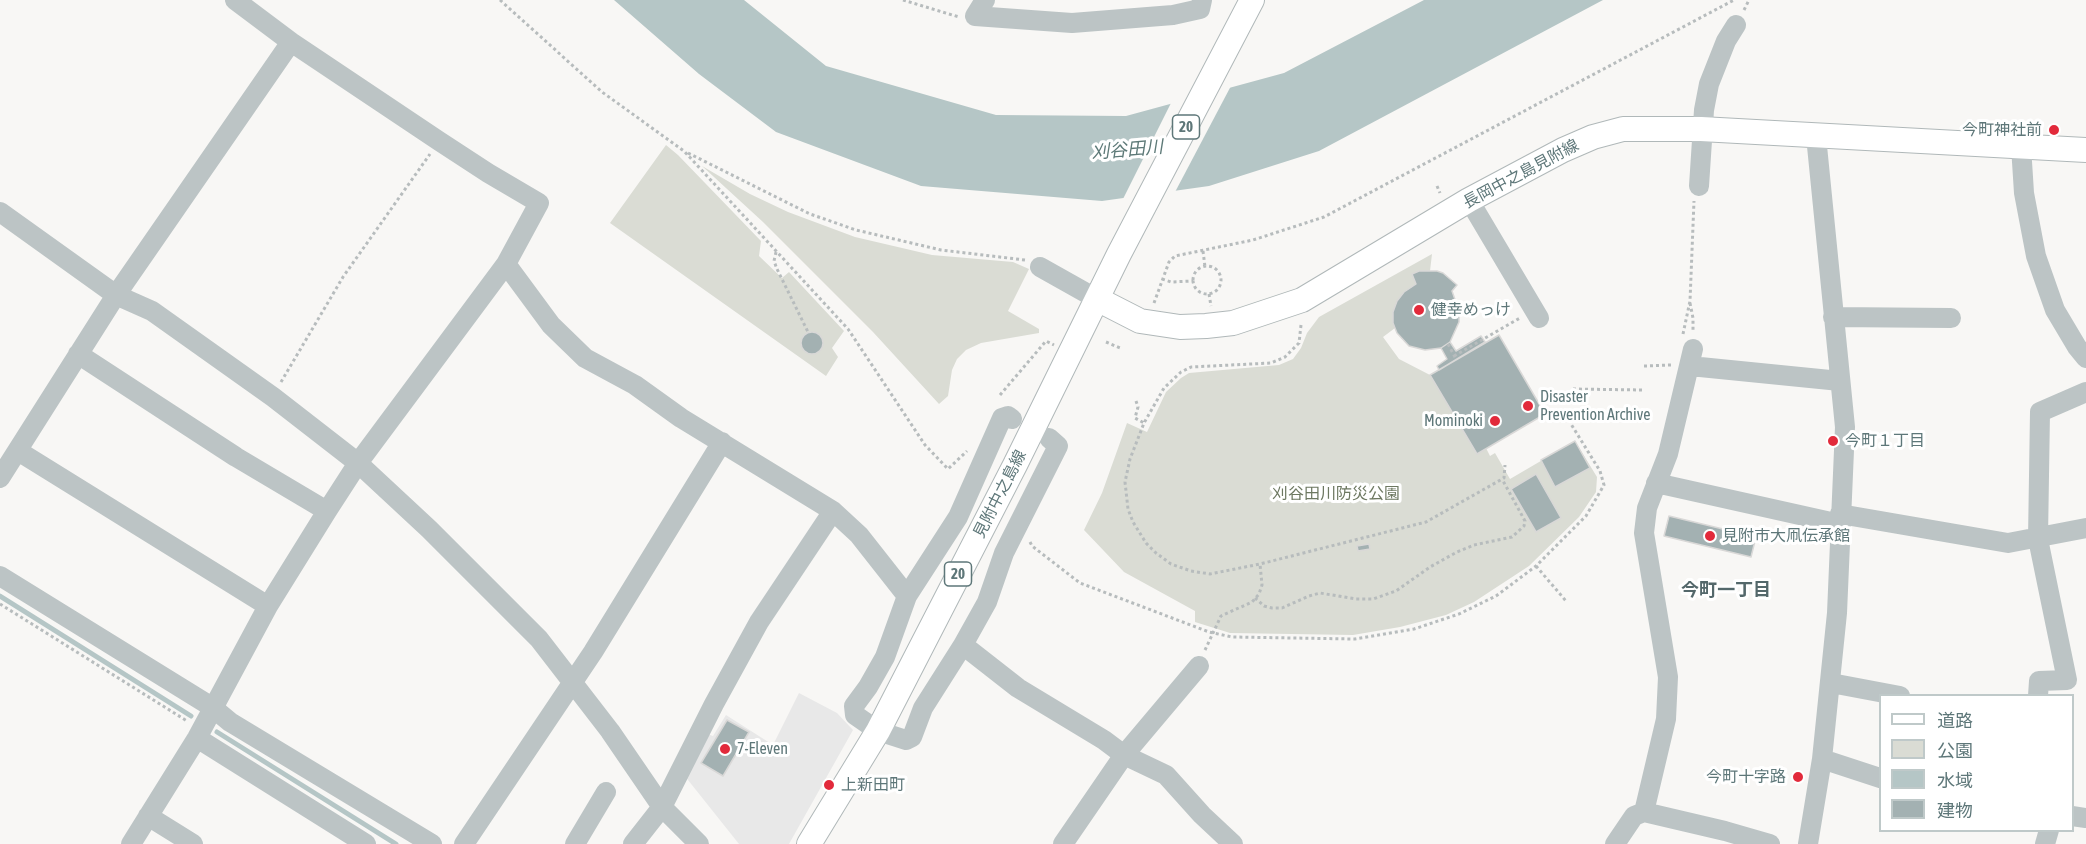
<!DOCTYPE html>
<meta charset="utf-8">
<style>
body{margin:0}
#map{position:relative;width:2086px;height:844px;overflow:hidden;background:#f8f7f5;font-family:"Asap Condensed","Noto Sans JP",sans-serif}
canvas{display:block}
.legend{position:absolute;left:1879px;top:694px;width:195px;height:138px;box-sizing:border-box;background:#fff;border:2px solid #bfc9c9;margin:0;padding:8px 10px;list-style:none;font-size:18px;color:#5e7779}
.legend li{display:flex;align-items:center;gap:12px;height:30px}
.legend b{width:30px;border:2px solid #bfc9c9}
</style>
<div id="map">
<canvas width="2086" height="844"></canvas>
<ul class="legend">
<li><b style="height:8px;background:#fff"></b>道路</li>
<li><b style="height:16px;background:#dadcd4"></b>公園</li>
<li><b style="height:16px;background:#b5c6c6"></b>水域</li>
<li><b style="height:16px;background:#a3b1b2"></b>建物</li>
</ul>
</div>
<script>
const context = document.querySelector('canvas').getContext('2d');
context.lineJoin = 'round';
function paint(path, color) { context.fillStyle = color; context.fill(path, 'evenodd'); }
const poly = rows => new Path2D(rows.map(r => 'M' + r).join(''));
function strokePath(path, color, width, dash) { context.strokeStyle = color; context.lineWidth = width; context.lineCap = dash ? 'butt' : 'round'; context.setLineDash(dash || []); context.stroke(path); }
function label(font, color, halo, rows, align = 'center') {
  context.font = font + ' "Asap Condensed","Noto Sans JP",sans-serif'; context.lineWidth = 6; context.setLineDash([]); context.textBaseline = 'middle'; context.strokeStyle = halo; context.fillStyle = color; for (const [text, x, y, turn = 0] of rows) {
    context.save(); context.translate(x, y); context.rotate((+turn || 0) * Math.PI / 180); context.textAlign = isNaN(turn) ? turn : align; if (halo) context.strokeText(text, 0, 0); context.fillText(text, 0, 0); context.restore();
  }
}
paint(poly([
 [799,693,837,713,853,730,789,844,739,844,684,775,704,733,713,736,726,715,773,745]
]), '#e8e8e8');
paint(poly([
 [666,145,678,155,761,241,759,256,782,278,789,272,844,331,832,348,838,357,826,376,610,223],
 [702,166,750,194,788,212,855,237,932,255,1013,262,1029,269,1008,311,1039,329,1039,333,981,343,966,350,957,359,952,370,948,396,939,404,873,332,763,222],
 [1432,254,1430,271,1412,274,1416,284,1404,292,1397,301,1393,317,1395,328,1383,337,1399,359,1430,375,1476,453,1486,448,1490,456,1495,453,1510,479,1575,441,1597,477,1596,492,1579,517,1529,566,1474,602,1446,615,1400,627,1353,635,1230,633,1195,622,1195,611,1124,572,1084,530,1102,493,1127,423,1147,432,1166,392,1181,378,1189,373,1279,365,1293,359,1301,348,1307,333,1319,317]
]), '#dadcd4');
paint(poly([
 [614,0,744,0,826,66,996,115,1126,116,1284,73,1424,0,1603,0,1319,151,1209,186,1102,201,921,186,776,132,699,74]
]), '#b5c6c6');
paint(poly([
 [1232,84,1174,194,1122,201,1172,101]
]), '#f8f7f5');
strokePath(poly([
 [0,596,191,716],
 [217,732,396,844]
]), '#b5c6c6', 5);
const building = poly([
 [1419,271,1437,271,1443,273,1457,285,1452,291,1459,311,1459,322,1450,342,1441,348,1425,350,1409,346,1397,333,1393,323,1393,312,1397,301,1404,292,1416,284,1412,274,1419,271],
 '801 343a11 11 0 1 1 22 0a11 11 0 1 1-22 0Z',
 [1499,335,1545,414,1477,454,1430,375,1499,335],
 [1481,336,1485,342,1439,370,1437,366,1447,359,1441,348,1450,342,1456,351,1481,336],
 [1575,441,1590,468,1555,487,1541,460,1575,441],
 [1536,474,1561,518,1536,532,1511,489,1536,474],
 [1669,516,1756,537,1751,557,1664,536,1669,516],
 [1369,544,1370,549,1358,551,1357,546,1369,544],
 [727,720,749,732,723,776,701,763,727,720]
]);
paint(building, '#a3b1b2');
strokePath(building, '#d9d8d7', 1.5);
const major = poly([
 [1097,299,1140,321,1180,327,1206,326,1233,323,1302,300,1469,200,1563,150,1593,137,1623,129,1701,129,2086,150],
 [809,844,878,731,1015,465,1119,254,1252,0]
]);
strokePath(major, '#b0b8b9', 26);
strokePath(poly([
 [500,0,602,92,684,151,848,329,925,445,948,469,967,451],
 [903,0,959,17],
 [1744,10,1749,0],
 [688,153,810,214,856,230,941,250,1025,260],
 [1437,186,1440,193],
 [1203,251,1205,267],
 [776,252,774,261,777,269,808,332],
 '1193 280a14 14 0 1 1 28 0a14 14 0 1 1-28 0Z',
 [1162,279,1171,282,1193,281],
 [1209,294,1211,306],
 [1154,303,1169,262,1175,256,1253,240,1324,217,1734,0],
 [1690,303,1693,318,1693,332],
 [1301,325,1299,343,1285,357,1271,363,1191,367,1181,372,1164,388,1144,423,1130,459,1125,482,1128,509,1133,522,1146,543,1156,553,1171,564,1191,571,1210,574,1260,564,1426,522,1504,478,1505,465],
 [1683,334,1690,301,1694,201],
 [1106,342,1120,348],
 [1448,344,1456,359],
 [1454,356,1520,318],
 [1644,366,1671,365],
 [281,382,343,277,430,154],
 [1573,389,1643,390],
 [1000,395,1046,341,1054,345],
 [1136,401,1138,407,1135,418,1144,423],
 [1030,542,1032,546,1080,583,1209,632,1232,637,1355,639,1414,629,1459,614,1496,596,1536,566,1586,516,1604,485,1600,471,1571,424],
 [1536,566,1566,601],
 [1255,598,1264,606,1272,608,1282,608,1309,596,1320,593,1356,599,1373,599,1396,591,1430,567,1457,552,1474,545,1512,537,1524,526,1525,521,1502,479],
 [0,604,187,721],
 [1205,650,1221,616,1252,602,1259,594,1262,585,1260,564]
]), '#b7bcbd', 3, [3, 3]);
strokePath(poly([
 [985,0,975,16,1072,23,1173,15,1200,9,1202,0],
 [2021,146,2024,193,2036,256,2055,310,2077,347,2086,358],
 [1699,186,1704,110,1709,84,1726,41,1736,25],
 [1469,200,1539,318],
 [0,212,116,295,152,311,273,397,358,463,429,529,539,639,610,731,662,807,699,844],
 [506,264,551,325,585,358,635,385,681,418,833,511,859,535,907,596],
 [1040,267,1097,299],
 [1833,317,1951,318],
 [78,354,236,457,327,511],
 [1690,366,1840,381],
 [1012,419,1008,416,1002,418,958,517,907,596,885,657,868,687,854,706,855,715,878,731,906,740,912,737,923,708,963,645,987,602,1004,553,1058,446,1049,438],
 [18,451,268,606],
 [0,478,116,295,291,42],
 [1656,483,1840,524],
 [1840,514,2008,543,2086,528],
 [0,576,212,707,230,722,432,844],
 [963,645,1018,688,1104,740,1124,755,1166,775,1202,815,1233,844],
 [1831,683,1900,696],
 [2038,696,2039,681,2067,680,2038,539,2040,412,2086,392],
 [197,738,366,844],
 [1822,759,1880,778],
 [1644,812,1666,719,1668,677,1644,533,1647,508,1668,454,1693,349],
 [148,816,193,844],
 [2072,816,2086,818],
 [131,844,197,738,268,606,327,511,358,463,506,264,539,203,488,173,439,141,291,42,235,0],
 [464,844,593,652,722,442],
 [575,844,606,792],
 [633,844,662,807,714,704,759,622,833,511],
 [1063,844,1124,755,1199,666],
 [1615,844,1634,816,1644,812,1725,831,1770,844],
 [1808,844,1822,759,1837,613,1845,427,1816,136],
 [2045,844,2049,830]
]), '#bcc4c5', 20);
strokePath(major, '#fff', 24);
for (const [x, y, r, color] of [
 [2054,130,6,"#e22a3b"],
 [1419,310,6,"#e22a3b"],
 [1528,406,6,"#e22a3b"],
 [1495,421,6,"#e22a3b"],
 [1833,441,6,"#e22a3b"],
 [1710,536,6,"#e22a3b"],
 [725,749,6,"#e22a3b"],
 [1798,777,6,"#e22a3b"],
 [829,785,6,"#e22a3b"]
]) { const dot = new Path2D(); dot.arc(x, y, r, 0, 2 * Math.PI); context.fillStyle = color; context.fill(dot); strokePath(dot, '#fff', 2); }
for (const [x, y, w] of [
 [1186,127,27],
 [958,574,27]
]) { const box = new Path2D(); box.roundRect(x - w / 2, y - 12, w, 24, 4.5); context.fillStyle = '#fff'; context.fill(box); strokePath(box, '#5e7779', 1.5); }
label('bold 15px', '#5e7779', null, [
 ["20",1186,127],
 ["20",958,574]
]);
label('16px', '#5e7779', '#fff', [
 ["今町神社前",2042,130,"right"],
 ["健幸めっけ",1431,310],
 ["Disaster",1540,397],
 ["Prevention Archive",1540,415],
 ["Mominoki",1483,421,"right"],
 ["今町１丁目",1845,441],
 ["見附市大凧伝承館",1722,536],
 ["7-Eleven",737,749],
 ["今町十字路",1786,777,"right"],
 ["上新田町",841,785]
], 'left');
label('16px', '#5e7779', '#fff', [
 ["長岡中之島見附線",1521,174,-28],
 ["見附中之島線",1000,494,-63]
]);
label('16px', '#6d7861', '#fff', [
 ["刈谷田川防災公園",1336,494]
]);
label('italic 18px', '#5e7a78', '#fff', [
 ["刈谷田川",1127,150,-5]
]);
label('bold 18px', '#54686b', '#fff', [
 ["今町一丁目",1726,590]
]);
</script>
